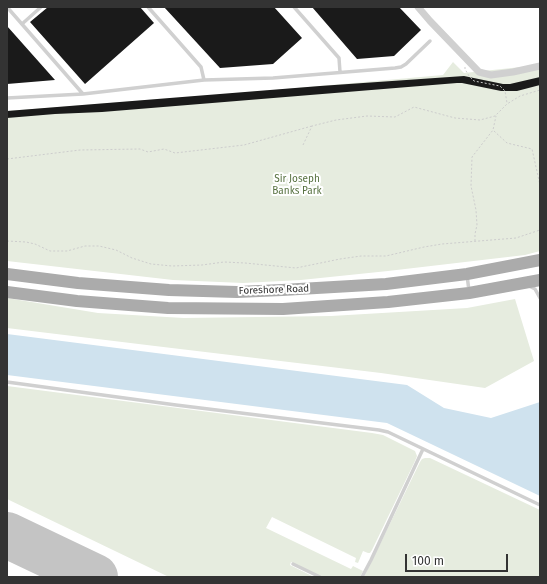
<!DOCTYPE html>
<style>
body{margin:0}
#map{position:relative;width:547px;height:584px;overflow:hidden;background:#fff;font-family:"Fira Sans",sans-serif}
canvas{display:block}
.frame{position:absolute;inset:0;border:8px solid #333;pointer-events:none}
.scale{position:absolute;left:405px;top:554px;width:103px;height:18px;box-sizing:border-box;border:2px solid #333;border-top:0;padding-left:5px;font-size:12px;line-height:14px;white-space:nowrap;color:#333;-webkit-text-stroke:3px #fff;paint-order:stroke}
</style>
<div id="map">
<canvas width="547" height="584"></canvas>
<div class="frame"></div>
<div class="scale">100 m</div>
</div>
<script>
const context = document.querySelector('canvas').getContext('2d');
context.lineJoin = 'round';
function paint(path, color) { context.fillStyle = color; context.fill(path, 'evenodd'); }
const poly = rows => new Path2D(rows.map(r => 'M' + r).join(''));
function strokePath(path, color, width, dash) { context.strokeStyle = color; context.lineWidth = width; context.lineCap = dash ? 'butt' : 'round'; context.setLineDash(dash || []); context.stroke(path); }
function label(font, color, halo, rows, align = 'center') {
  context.font = font + ' "Fira Sans",sans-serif'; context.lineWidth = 4; context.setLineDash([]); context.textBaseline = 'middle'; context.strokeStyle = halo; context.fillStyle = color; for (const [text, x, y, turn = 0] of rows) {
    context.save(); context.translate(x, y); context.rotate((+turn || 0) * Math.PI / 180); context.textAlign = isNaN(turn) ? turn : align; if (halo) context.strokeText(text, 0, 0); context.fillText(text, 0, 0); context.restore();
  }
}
paint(poly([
 [453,62,464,73,540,65,540,251,525,255,388,271,301,280,243,283,173,280,7,261,7,111,252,92,443,75],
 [7,298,98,313,184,318,331,316,467,308,515,299,534,361,485,388,381,373,155,346,7,328],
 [7,386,372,433,383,435,415,451,417,456,415,461,372,550,370,553,368,553,363,551,358,563,355,562,356,558,272,517,266,528,351,569,353,566,363,571,360,577,322,577,291,562,290,565,314,577,169,577,7,499],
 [425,458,430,458,540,510,540,577,364,577,420,462,422,459]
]), '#e6ecdf');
paint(poly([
 [7,334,407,385,444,408,491,418,540,402,540,496,387,423,7,375]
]), '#cfe2ee');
strokePath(poly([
 [7,535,95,577]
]), '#c4c4c4', 46);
paint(poly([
 [48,7,140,7,154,23,85,84,30,22],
 [164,7,274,7,302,38,273,64,220,68],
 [312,7,399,7,421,30,394,56,357,59],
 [7,26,55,80,7,84],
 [464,76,503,84,510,84,540,77,540,85,517,91,501,91,462,83,457,83,102,112,55,114,7,118,7,111,320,86]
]), '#1a1a1a');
strokePath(poly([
 [465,67,465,69,469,76,474,81,500,86,505,91,507,103],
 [494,131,507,143,532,149,540,185],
 [303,145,312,126,336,120,367,116,395,117,414,107,455,118,480,120,495,116,507,104,520,96,540,90],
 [7,159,80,150,140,149,148,152,164,149,175,153,244,145,312,126],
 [7,241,26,242,35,244,50,251,67,251,85,246,99,246,116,250,132,258,151,264,172,266,202,265,224,262,245,263,296,268,340,259,361,256,386,256,424,247,442,244,516,238,540,230],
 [475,241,475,234,477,225,476,210,471,186,472,157,493,130,496,116]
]), '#cdcdcd', 1, [2, 2]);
strokePath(poly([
 [7,7,83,94],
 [148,7,201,67,204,80],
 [294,7,339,58,340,72],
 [22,24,41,7],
 [7,98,83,94,204,80,273,78,395,68,401,67,406,64,430,41],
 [467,275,469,291],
 [529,286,535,289,540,298],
 [7,382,176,405,379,430,388,432,540,505],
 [293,564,320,577],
 [362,577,371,560,423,449]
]), '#d0d0d0', 3.5);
strokePath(poly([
 [418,7,430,21,479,72,491,75,513,72,540,66]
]), '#d0d0d0', 7);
strokePath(poly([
 [7,274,78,283,169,290,237,292,282,290,386,284,467,274,540,260],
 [7,292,77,301,168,308,283,309,388,302,469,293,540,280]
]), '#ababab', 12);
label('10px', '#56703f', '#fff', [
 ["Sir Joseph",297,179],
 ["Banks Park",297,191]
]);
label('10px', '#333', '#fff', [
 ["Foreshore Road",274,290,-2]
]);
</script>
